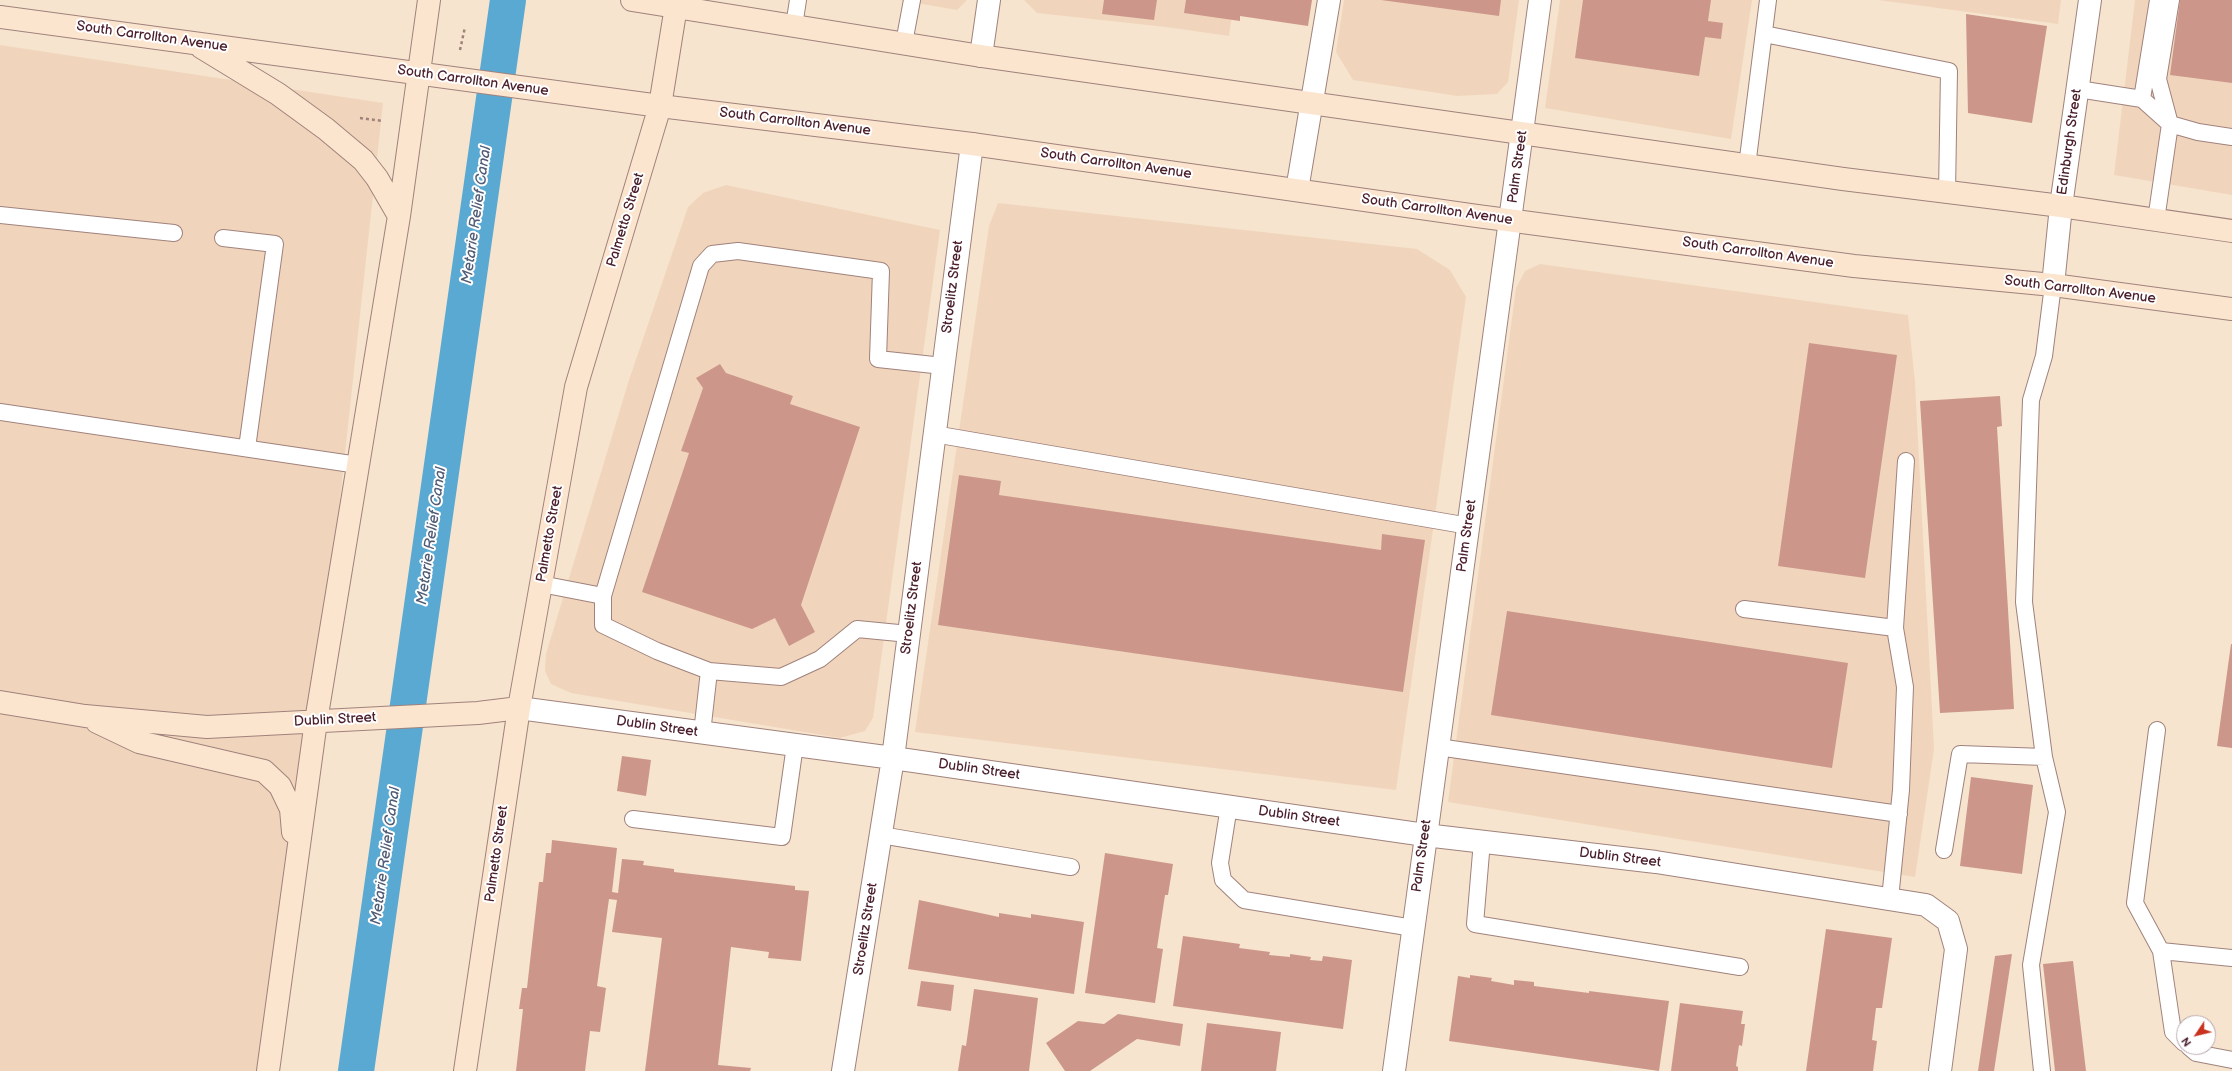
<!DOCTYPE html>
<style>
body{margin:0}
#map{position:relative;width:2232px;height:1071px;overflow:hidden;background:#f6e4ce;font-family:"Balsamiq Sans",sans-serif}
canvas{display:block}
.north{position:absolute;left:2176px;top:1015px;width:40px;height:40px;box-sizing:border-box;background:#fff;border:1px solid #b7a5aa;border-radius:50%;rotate:235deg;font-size:11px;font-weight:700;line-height:16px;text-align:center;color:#4a1f2b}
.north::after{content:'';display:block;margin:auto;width:14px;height:18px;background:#c8321e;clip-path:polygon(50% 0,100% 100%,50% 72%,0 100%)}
</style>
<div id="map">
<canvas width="2232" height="1071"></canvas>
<div class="north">N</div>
</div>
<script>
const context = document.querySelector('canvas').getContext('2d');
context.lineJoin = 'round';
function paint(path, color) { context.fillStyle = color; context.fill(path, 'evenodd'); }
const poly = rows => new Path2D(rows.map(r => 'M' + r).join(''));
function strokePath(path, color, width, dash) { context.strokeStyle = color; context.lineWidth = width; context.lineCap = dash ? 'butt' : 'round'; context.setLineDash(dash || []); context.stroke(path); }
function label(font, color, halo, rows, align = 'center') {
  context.font = font + ' "Balsamiq Sans",sans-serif'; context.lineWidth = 4; context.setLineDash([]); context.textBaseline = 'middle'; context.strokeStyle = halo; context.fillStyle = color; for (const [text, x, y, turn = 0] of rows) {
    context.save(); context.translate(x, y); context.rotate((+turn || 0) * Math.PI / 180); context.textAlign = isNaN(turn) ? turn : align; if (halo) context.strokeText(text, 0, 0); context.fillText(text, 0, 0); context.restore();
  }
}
paint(poly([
 [899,0,967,0,957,10],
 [1024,0,1234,0,1229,36,1166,27,1037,13],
 [1344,0,1519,0,1508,82,1497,94,1457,96,1353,80,1336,52],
 [1560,0,1752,0,1731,139,1545,108],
 [1878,0,2061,0,2058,24],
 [2135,0,2232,0,2232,195,2114,175],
 [0,45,383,103,316,721,268,1071,0,1071],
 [726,185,940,230,873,718,865,731,840,738,571,693,551,684,545,671,546,654,629,380,688,207,703,193],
 [998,203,1417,249,1450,270,1466,297,1396,790,915,732,989,226],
 [1540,264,1908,315,1915,382,1934,749,1915,877,1448,802,1516,288,1525,271]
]), '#f0d5bc');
strokePath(poly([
 [356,1071,508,0]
]), '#59a9d3', 36);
paint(poly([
 [1104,0,1157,0,1154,20,1102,14],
 [1186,0,1312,0,1308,26,1240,16,1240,21,1184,13],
 [1381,0,1501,0,1499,16],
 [1583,0,1711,0,1708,21,1723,23,1721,39,1705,37,1699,76,1575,58],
 [2180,0,2232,0,2232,83,2170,75],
 [1966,14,2047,26,2032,123,1968,113],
 [1809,343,1897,355,1865,578,1778,566],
 [720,364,726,373,793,396,790,404,860,427,801,605,815,632,789,646,775,618,752,629,642,592,689,453,681,451,703,388,696,378],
 [2000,396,2002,426,1997,427,2014,709,1940,713,1920,401],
 [959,475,1001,481,999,495,1381,550,1382,534,1425,540,1403,692,938,625],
 [1507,611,1848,663,1832,768,1491,715],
 [2231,644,2232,644,2232,748,2217,746],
 [622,756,651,760,646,796,617,791],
 [1971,777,2033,785,2022,874,1960,866],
 [552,840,617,848,612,892,618,893,622,859,644,861,643,865,674,869,674,872,795,886,795,890,809,891,801,961,768,958,769,952,731,947,718,1065,751,1068,750,1071,645,1071,662,938,612,932,617,900,609,899,597,986,606,988,600,1032,590,1031,585,1071,516,1071,523,1009,519,1009,522,988,527,988,539,882,543,882,546,853,551,853],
 [1105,853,1173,864,1168,895,1165,895,1157,948,1163,949,1155,1003,1085,993],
 [919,900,999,917,999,913,1031,918,1031,914,1084,922,1074,994,908,969],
 [1826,929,1892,938,1882,1008,1876,1008,1872,1040,1877,1041,1873,1071,1806,1071],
 [1183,936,1240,944,1239,948,1270,952,1269,955,1290,957,1290,954,1311,957,1310,960,1322,961,1323,956,1352,960,1343,1029,1173,1006],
 [2012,954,1994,1071,1978,1071,1995,956],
 [2073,961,2086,1071,2055,1071,2043,964],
 [1470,975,1492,978,1491,981,1514,985,1514,980,1534,982,1534,986,1589,993,1589,991,1669,1001,1659,1071,1449,1041,1458,976,1470,978],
 [921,981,954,985,951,1011,917,1006],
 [974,989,1038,998,1029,1071,958,1071,962,1045,966,1046],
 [1680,1003,1743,1011,1741,1024,1745,1024,1742,1046,1739,1045,1736,1066,1738,1067,1738,1071,1671,1071],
 [1118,1014,1183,1024,1180,1046,1137,1039,1090,1071,1065,1071,1046,1043,1078,1021,1104,1024],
 [1207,1023,1281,1032,1276,1071,1201,1071]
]), '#cc978a');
const lane = poly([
 [2171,0,2158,79,2170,124,2198,132,2232,137],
 [794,26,798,0],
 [1764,34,1949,71,1947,193],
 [904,43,912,0],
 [2078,89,2142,99],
 [1747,166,1768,0],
 [0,215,174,233],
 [2156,220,2170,124,2142,99,2158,0],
 [223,238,275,244,247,448],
 [0,412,358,465],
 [934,434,1469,526],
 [541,584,603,596],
 [1744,609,1895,628],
 [909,634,857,629,820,659,781,677,709,671,657,651,603,625,603,596,701,266,712,254,738,251,881,271,878,359,943,366],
 [2157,730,2135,903,2161,951,2232,958],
 [702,733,709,671],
 [1438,747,1899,814],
 [1229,806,1220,863,1223,880,1244,900,1413,928],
 [633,819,782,837,795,745],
 [881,835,1071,867],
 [1482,841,1475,924,1740,967],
 [1944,850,1960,754,2044,757,2024,602,2031,400,2044,356,2053,285],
 [1890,899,1901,790,1905,687,1895,628,1906,461],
 [2161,951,2173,1032,2184,1043],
 [2189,1047,2196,1053,2232,1060],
 [2042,1071,2031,965,2057,812,2044,757]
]);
const street = poly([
 [981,56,989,0],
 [1297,190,1329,0],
 [2053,285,2061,206,2090,0],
 [519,708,893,758,1425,835,1656,862,1926,905,1948,921,1956,949,1940,1071],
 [843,1071,893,758,972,144],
 [1394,1071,1540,0]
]);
const secondary = poly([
 [632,0,981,56,1843,179,2061,206,2232,231],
 [0,17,660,106,972,144,1477,216,1854,266,2053,285,2232,309],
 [201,47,278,94,326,129,363,160,377,178,399,216],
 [0,702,85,716,207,727,478,713,519,708],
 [97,722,139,742,264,771,280,786,291,809,293,832],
 [268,1071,316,721,399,216,429,0],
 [465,1071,519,708,576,387,660,106,677,0]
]);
strokePath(lane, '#a0827c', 18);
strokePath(street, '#a0827c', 24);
strokePath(secondary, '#a0827c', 24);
strokePath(poly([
 [460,50,465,27],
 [360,118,383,121]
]), '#a0827c', 2.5, [3, 3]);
strokePath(lane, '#fff', 16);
strokePath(street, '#fff', 22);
strokePath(secondary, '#fbe5cf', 22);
label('14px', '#4a1f2b', '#fff', [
 ["South Carrollton Avenue",152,37,8],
 ["South Carrollton Avenue",473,81,8],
 ["South Carrollton Avenue",795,122,7],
 ["Edinburgh Street",2070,142,-82],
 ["South Carrollton Avenue",1116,164,8],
 ["Palm Street",1518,167,-82],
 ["South Carrollton Avenue",1437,210,8],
 ["Palmetto Street",626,220,-73],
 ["South Carrollton Avenue",1758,253,8],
 ["Stroelitz Street",953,287,-83],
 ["South Carrollton Avenue",2080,290,7],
 ["Palmetto Street",550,534,-80],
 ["Palm Street",1467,536,-82],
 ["Stroelitz Street",912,608,-83],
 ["Dublin Street",335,720,-3],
 ["Dublin Street",657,727,8],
 ["Dublin Street",979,770,8],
 ["Dublin Street",1299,817,8],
 ["Palmetto Street",497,854,-82],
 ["Palm Street",1422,856,-82],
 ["Dublin Street",1620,858,7],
 ["Stroelitz Street",866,929,-81]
]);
label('italic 15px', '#515d77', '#fff', [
 ["Metarie Relief Canal",477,215,-82],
 ["Metarie Relief Canal",432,536,-82],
 ["Metarie Relief Canal",386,856,-82]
]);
</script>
